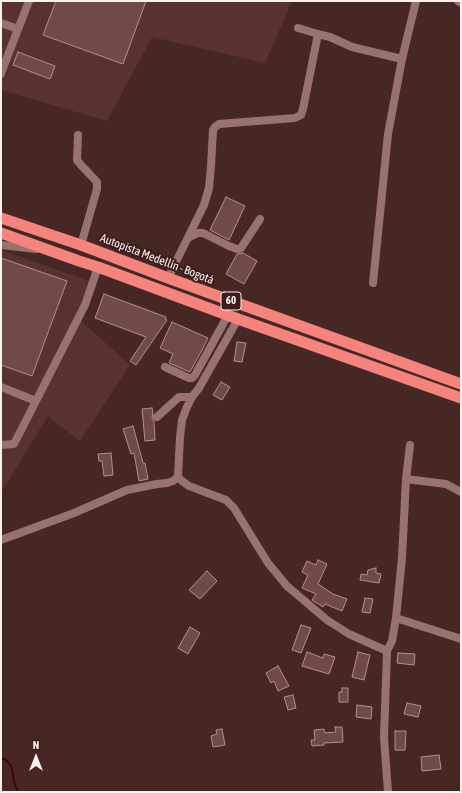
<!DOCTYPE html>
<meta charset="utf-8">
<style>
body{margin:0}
#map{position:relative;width:462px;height:793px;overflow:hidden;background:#472724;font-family:"Asap Condensed",sans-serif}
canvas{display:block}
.frame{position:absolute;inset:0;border:2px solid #fdf0ee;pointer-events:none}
.north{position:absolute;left:16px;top:737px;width:40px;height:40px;-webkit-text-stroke:3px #3c1d1b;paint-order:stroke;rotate:0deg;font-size:11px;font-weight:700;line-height:16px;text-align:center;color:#fdf0ee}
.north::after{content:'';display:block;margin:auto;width:14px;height:18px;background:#fdf0ee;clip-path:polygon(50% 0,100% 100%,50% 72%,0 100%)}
</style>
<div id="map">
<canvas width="462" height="793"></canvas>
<div class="frame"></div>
<div class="north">N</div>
</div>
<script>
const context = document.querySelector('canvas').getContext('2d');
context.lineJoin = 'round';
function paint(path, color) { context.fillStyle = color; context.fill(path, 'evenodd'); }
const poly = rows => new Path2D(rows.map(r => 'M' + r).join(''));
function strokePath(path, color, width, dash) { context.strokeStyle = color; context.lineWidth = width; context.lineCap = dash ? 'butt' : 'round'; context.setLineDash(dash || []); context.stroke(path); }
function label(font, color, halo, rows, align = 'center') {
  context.font = font + ' "Asap Condensed",sans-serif'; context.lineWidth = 4; context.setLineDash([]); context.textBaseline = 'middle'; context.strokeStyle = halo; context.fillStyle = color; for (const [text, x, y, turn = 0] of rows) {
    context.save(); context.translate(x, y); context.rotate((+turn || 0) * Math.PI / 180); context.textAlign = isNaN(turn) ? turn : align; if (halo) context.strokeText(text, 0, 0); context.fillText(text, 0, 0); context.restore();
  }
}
paint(poly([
 [1,1,292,1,265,63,152,37,107,121,1,90],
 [1,250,92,282,79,319,130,365,80,441,48,416,1,493]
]), '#58322f');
strokePath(poly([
 [1,759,5,759,9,763,12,768,14,782,18,792]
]), '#450206', 2);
const building = poly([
 [56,1,146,1,123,64,43,35,56,1],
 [18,52,55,66,50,79,13,65,18,52],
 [226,197,245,206,229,240,210,230,226,197],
 [243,253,257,261,244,284,226,274,237,254,243,253],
 [1,258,67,281,32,376,1,365,1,258],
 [104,294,166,317,165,319,167,320,136,365,130,361,146,337,95,318,104,294],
 [172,322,208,338,201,352,190,372,169,363,173,354,160,348,172,322],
 [237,342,246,343,242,362,234,361,237,342],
 [221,382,230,387,222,400,213,395,221,382],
 [152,408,153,413,152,418,154,421,155,440,145,441,142,409,152,408],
 [133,426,143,463,145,463,148,479,139,481,134,453,131,454,123,429,133,426],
 [111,453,113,475,104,476,102,461,99,461,98,454,111,453],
 [318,560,327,564,318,584,333,594,347,599,342,611,325,604,323,607,312,600,316,594,302,588,308,575,302,572,307,561,316,565,318,560],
 [376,568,376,573,381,574,379,583,360,580,361,574,367,575,368,570,376,568],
 [207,571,217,581,200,599,189,590,207,571],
 [365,598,373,599,370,613,362,612,365,598],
 [301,625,311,628,301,653,292,650,301,625],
 [190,627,200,633,188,654,178,648,190,627],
 [307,652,323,658,324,654,335,657,329,674,302,666,307,652],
 [358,652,370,655,364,680,352,677,358,652],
 [398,653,415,654,414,665,397,663,398,653],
 [278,666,289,686,278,691,274,681,271,683,266,673,278,666],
 [342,688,348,688,348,702,339,702,339,692,342,692,342,688],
 [293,695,296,708,288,710,284,697,293,695],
 [407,703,421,706,418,717,404,714,407,703],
 [357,705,372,707,371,719,356,717,357,705],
 [335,727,342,727,343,742,324,743,324,745,312,746,311,740,315,740,314,730,324,729,325,733,336,732,335,727],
 [222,729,225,745,213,747,211,736,217,734,216,730,222,729],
 [395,731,406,731,405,750,395,750,395,731],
 [439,755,441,769,422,771,421,757,439,755]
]);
paint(building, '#6f4b48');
strokePath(building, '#b58e8a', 1);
strokePath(poly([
 [458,1,461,3],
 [1,23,18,29],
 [298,28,318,34,330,37,352,47,402,59],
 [1,74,6,60,29,1],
 [78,135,77,160,81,165,97,182,97,189,81,245],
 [188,238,198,233,203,233,229,246,237,249,239,249,241,248,260,219],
 [1,245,36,249],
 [168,278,204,205,209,188,211,166,213,130,215,127,219,124,295,118,301,115,303,109,318,34],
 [373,283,388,134,402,59,416,1],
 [238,319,199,388,192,397,187,407,182,420,180,437,178,477,182,481,189,486,226,500,234,508,268,563,287,586,327,620,349,634,387,651,384,737,388,792],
 [165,367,189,378,192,378,195,375,228,315],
 [1,387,36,401],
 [157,417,179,397,192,397],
 [1,445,14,444,85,305,98,267],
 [406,479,446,484,461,492],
 [1,540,74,513,127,490,157,484,167,483,173,481,178,477],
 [396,618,461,639],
 [387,651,392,641,396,618,402,558,406,479,410,445]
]), '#98726e', 8);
strokePath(poly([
 [1,218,81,245,168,278,461,384],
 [1,233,79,261,98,267,238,319,461,398]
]), '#f4847d', 11);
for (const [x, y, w] of [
 [231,301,20]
]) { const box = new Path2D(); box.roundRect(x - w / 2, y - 9, w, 18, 3); context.fillStyle = '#3c1d1b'; context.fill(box); strokePath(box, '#fdf0ee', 1); }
label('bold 11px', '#fdf0ee', null, [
 ["60",231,301]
]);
label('12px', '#fdf0ee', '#3c1d1b', [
 ["Autopista Medellín - Bogotá",157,259,21]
]);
</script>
